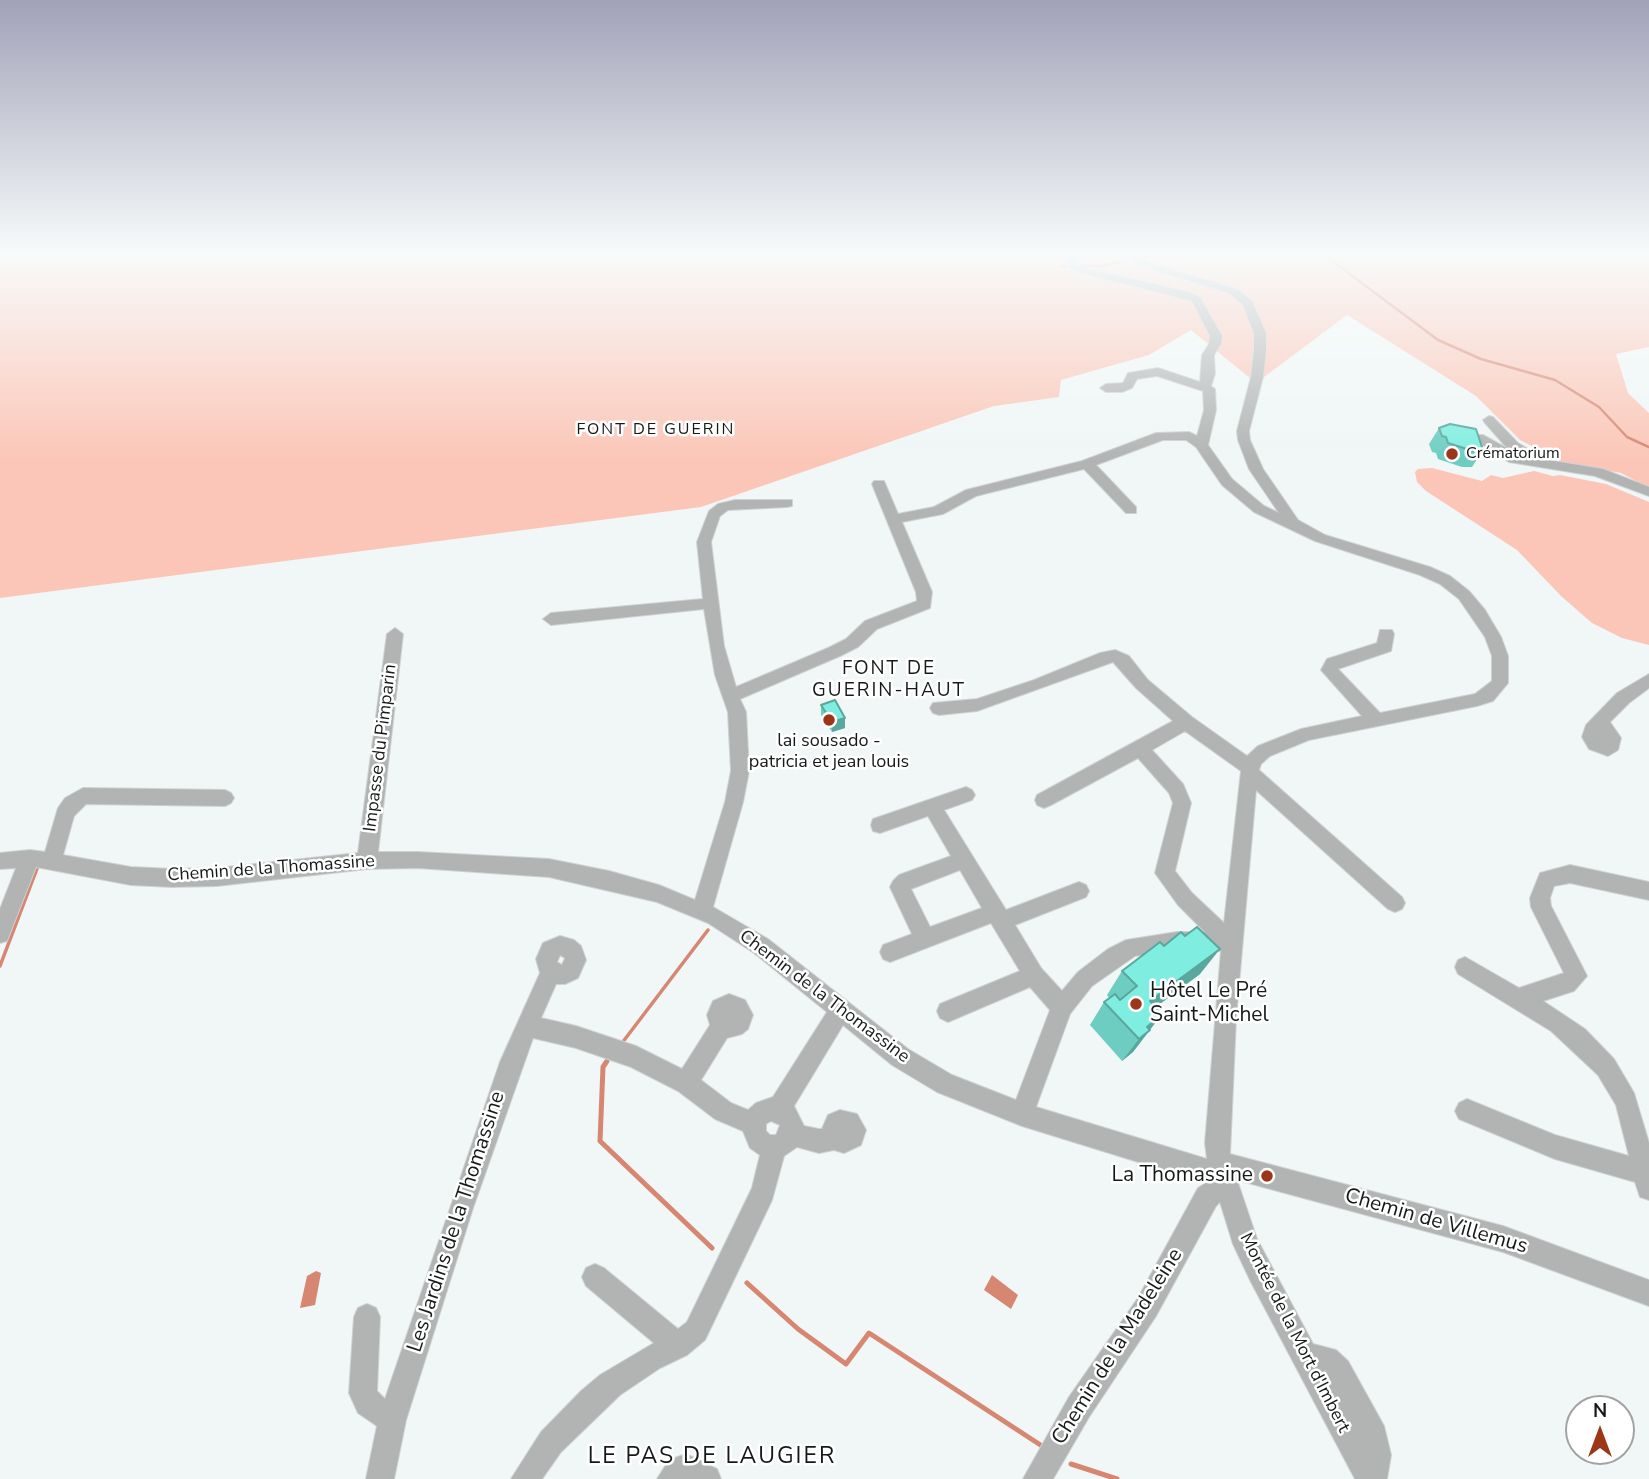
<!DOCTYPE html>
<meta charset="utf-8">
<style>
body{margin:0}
#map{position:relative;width:1649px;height:1479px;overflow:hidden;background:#f0f7f6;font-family:"Nunito Sans",sans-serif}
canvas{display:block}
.north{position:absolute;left:1565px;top:1395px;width:70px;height:70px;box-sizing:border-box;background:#fff;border:2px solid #a2a3a3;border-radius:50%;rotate:0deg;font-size:19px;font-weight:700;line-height:28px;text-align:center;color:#161919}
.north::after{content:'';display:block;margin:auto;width:24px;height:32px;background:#9d3518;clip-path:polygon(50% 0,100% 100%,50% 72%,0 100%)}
</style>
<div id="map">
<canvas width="1649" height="1479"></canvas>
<div class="north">N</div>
</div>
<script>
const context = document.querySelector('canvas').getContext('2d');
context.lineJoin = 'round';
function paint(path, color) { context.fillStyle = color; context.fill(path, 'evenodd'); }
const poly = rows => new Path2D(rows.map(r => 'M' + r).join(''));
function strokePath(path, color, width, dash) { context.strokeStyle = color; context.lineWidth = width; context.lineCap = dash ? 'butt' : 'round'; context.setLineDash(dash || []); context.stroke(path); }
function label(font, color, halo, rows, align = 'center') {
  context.font = font + ' "Nunito Sans",sans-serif'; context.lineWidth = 5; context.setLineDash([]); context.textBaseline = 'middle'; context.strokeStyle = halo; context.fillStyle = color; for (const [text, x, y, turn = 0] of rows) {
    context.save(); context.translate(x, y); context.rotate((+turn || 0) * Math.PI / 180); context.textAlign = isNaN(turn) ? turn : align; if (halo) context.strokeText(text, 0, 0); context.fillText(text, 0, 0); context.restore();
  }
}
paint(poly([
 [0,254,1649,254,1649,347,1616,354,1628,393,1649,413,1649,488,1621,473,1564,463,1520,440,1476,396,1347,315,1256,383,1191,330,1149,355,1061,380,1059,397,994,406,701,507,0,598],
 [1432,468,1482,481,1491,475,1503,478,1534,471,1553,476,1560,475,1606,484,1649,502,1649,645,1622,638,1592,623,1561,596,1517,550,1426,491,1417,482,1415,472,1418,469]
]), '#fbc6b7');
paint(poly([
 [316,1271,321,1273,315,1305,300,1308,307,1276],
 [992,1275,1018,1295,1011,1309,984,1290]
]), '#d78771');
strokePath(poly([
 [1323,254,1438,340,1481,359,1555,380,1599,407,1627,437,1649,447],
 [1139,258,1155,254],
 [1062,266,1066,266],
 [1080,266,1101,266,1128,260]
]), '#d78771', 2.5);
strokePath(poly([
 [0,966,38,866],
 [622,1043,708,930]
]), '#d78771', 3.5);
strokePath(poly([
 [607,1061,603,1067,600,1141,712,1248],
 [747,1283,798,1329,846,1364,869,1333,1042,1446],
 [1071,1464,1117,1479]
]), '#d78771', 5);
const minor = poly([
 [1067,254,1077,254,1077,264,1082,267,1189,292,1200,297,1222,336,1221,344,1214,355,1215,374,1211,386,1215,389,1216,410,1208,445,1232,479,1264,506,1279,513,1249,469,1238,440,1237,431,1251,377,1254,351,1254,333,1243,305,1229,293,1137,265,1126,254,1137,254,1145,261,1237,289,1252,301,1266,333,1266,351,1263,377,1249,431,1250,440,1263,469,1298,520,1325,535,1430,567,1450,576,1469,591,1485,610,1501,637,1508,656,1508,683,1493,701,1477,706,1309,740,1270,756,1261,764,1259,770,1402,897,1405,903,1402,909,1395,912,1388,909,1256,790,1236,1018,1230,1154,1503,1226,1649,1280,1649,1306,1503,1252,1237,1180,1257,1239,1313,1344,1336,1350,1348,1361,1384,1426,1391,1455,1387,1479,1355,1479,1251,1282,1233,1244,1220,1202,1216,1206,1156,1316,1089,1417,1053,1479,1023,1479,1069,1397,1138,1298,1198,1188,1206,1183,1022,1126,937,1092,892,1065,843,1025,794,1106,804,1126,819,1129,822,1129,828,1115,840,1110,857,1114,866,1130,861,1145,844,1153,834,1150,819,1153,797,1147,784,1156,772,1200,705,1340,687,1355,660,1368,620,1395,561,1452,542,1479,511,1479,541,1432,581,1391,600,1375,654,1343,586,1286,582,1277,586,1268,595,1264,604,1268,678,1329,687,1322,752,1188,760,1155,750,1148,743,1131,715,1119,678,1091,631,1067,576,1048,533,1038,473,1208,406,1420,394,1479,366,1479,377,1426,358,1413,349,1393,354,1317,358,1308,367,1304,376,1308,380,1317,377,1391,385,1399,500,1062,540,973,536,959,543,943,560,936,574,940,581,946,586,960,578,978,565,984,556,984,541,1018,576,1026,636,1046,682,1069,710,1025,707,1015,713,1001,729,994,745,1000,753,1015,748,1029,742,1034,727,1038,701,1080,731,1103,748,1110,756,1103,773,1097,827,1012,754,953,708,923,657,902,549,877,418,868,367,869,217,886,172,887,131,885,36,867,7,941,0,943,0,909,16,868,0,869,0,853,30,850,45,852,58,808,65,798,83,788,225,790,231,793,234,798,231,803,225,806,86,804,74,816,63,855,131,867,172,869,217,868,358,853,387,634,395,628,403,634,378,852,418,852,549,859,609,871,659,885,695,900,725,802,731,771,728,712,715,675,704,609,551,625,543,619,551,613,703,599,697,542,709,511,718,504,735,500,792,500,792,506,787,507,728,510,720,516,711,542,724,646,736,687,828,648,846,639,865,621,917,601,916,592,872,484,874,481,884,481,898,514,934,507,966,490,1082,461,1156,433,1189,432,1197,436,1204,410,1203,391,1157,376,1137,379,1132,388,1122,392,1106,392,1100,388,1106,384,1123,383,1128,373,1158,368,1200,382,1202,355,1209,344,1210,336,1192,301,1074,271,1067,265,1067,254],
 [1163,440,1186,440,1196,447,1222,485,1254,512,1315,541,1420,575,1440,584,1459,599,1485,637,1492,656,1492,681,1475,694,1380,713,1338,669,1391,651,1394,634,1392,630,1380,630,1377,643,1327,659,1321,670,1362,716,1301,729,1258,746,1247,756,1192,717,1148,680,1129,656,1115,650,1100,653,1034,680,977,699,933,703,930,708,933,713,939,715,977,711,1113,662,1136,688,1173,721,1037,795,1035,800,1037,805,1044,808,1051,805,1138,758,1169,793,1173,803,1155,873,1178,905,1205,932,1177,932,1126,940,1108,949,1078,972,1062,991,1041,968,1015,925,1086,897,1089,891,1086,885,1079,882,1006,910,944,810,972,800,975,795,972,790,966,787,873,819,871,825,873,831,880,833,928,816,951,856,899,875,893,881,890,887,912,934,883,945,880,952,883,959,890,962,991,923,1020,971,940,1004,937,1011,940,1018,948,1022,1030,987,1050,1010,1016,1100,952,1075,908,1049,768,939,713,907,743,802,749,771,746,712,740,699,840,656,858,647,877,629,930,608,932,592,902,522,943,514,976,496,1084,469,1126,513,1136,513,1136,507,1096,465,1163,440],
 [1185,731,1241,771,1224,923,1192,893,1175,871,1191,803,1183,784,1152,750,1185,731],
 [960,870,982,908,930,927,911,889,960,870],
 [1177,950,1221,951,1205,1143,1207,1159,1036,1107,1070,1014,1092,986,1135,956,1177,950],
 [560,955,565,958,562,965,557,962,560,955],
 [771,1121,780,1125,776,1135,770,1135,766,1131,766,1124,771,1121],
 [1489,416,1493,417,1518,443,1535,453,1535,458,1603,469,1649,487,1649,496,1595,476,1509,462,1472,438,1473,435,1483,435,1521,456,1508,449,1485,423,1483,420,1489,416],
 [1649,674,1649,688,1629,703,1610,722,1621,738,1618,750,1608,756,1589,749,1582,737,1586,725,1617,693,1649,674],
 [1570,865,1649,882,1649,900,1570,883,1554,886,1550,898,1551,906,1587,976,1574,991,1543,1001,1585,1029,1614,1059,1634,1093,1649,1143,1649,1200,1640,1197,1635,1182,1555,1159,1459,1119,1455,1111,1459,1103,1467,1099,1555,1135,1629,1156,1616,1105,1598,1075,1551,1031,1458,974,1455,967,1458,960,1465,957,1519,988,1564,973,1531,907,1530,898,1540,873,1570,865],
 [686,1454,717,1469,721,1479,657,1479,669,1460,686,1454]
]);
strokePath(minor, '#cdd3d3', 2);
paint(minor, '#b1b4b3');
paint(poly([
 [1439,428,1483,450,1472,467,1462,467,1438,459,1436,453,1432,452,1429,444],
 [821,705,845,718,845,728,832,732,821,715],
 [1164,946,1200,974,1156,1007,1162,1014,1133,1052,1122,1061,1090,1025,1104,1002,1109,998,1107,995,1122,971]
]), '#6dcdc1');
paint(poly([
 [845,718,845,728,832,732,832,722],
 [1220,949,1200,974,1133,1024,1150,1001],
 [1162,1014,1133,1052,1122,1061,1139,1039,1147,1027]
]), '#59a79d');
const building = poly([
 [1450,424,1476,429,1483,450,1473,451,1448,443,1446,437,1442,436,1439,428,1450,424],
 [835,700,845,718,832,722,821,705,835,700],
 [1197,927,1220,949,1150,1001,1162,1014,1147,1027,1150,1030,1139,1039,1104,1002,1115,994,1120,1000,1137,986,1122,971,1160,942,1164,946,1181,932,1185,936,1197,927]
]);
paint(building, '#7feee0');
strokePath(building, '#59a79d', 2);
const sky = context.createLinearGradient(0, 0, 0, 461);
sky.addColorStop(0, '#a1a2b8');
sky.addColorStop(0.55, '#f8fbfb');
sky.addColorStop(1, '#f8fbfb00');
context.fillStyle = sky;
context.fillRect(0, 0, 1649, 461);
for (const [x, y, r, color] of [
 [1452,454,7,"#9d3518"],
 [829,720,7,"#9d3518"],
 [1136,1004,7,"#9d3518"],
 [1267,1176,7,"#9d3518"]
]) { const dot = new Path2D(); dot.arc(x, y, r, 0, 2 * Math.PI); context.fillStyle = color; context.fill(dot); strokePath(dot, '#fff', 2.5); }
context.letterSpacing = '2px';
label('16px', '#161919', '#fff', [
 ["FONT DE GUERIN",656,430]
]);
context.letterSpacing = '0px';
label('16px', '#161919', '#fff', [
 ["Crématorium",1466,454]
], 'left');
label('18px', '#161919', '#fff', [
 ["lai sousado -",829,742],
 ["patricia et jean louis",829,763]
]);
label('18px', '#161919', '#fff', [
 ["Impasse du Pimparin",381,748,-83],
 ["Chemin de la Thomassine",271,869,-4],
 ["Chemin de la Thomassine",824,997,37],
 ["Montée de la Mort d'Imbert",1294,1333,63]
]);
context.letterSpacing = '2px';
label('19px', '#161919', '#fff', [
 ["FONT DE",889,669],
 ["GUERIN-HAUT",889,691]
]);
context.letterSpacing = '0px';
label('21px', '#161919', '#fff', [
 ["Hôtel Le Pré",1150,992],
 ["Saint-Michel",1150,1016],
 ["La Thomassine",1253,1176,"right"]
], 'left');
label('21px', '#161919', '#fff', [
 ["Les Jardins de la Thomassine",457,1222,-72],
 ["Chemin de Villemus",1436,1222,16],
 ["Chemin de la Madeleine",1118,1347,-58]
]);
context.letterSpacing = '2px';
label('23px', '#161919', '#fff', [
 ["LE PAS DE LAUGIER",712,1457]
]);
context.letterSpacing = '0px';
</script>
